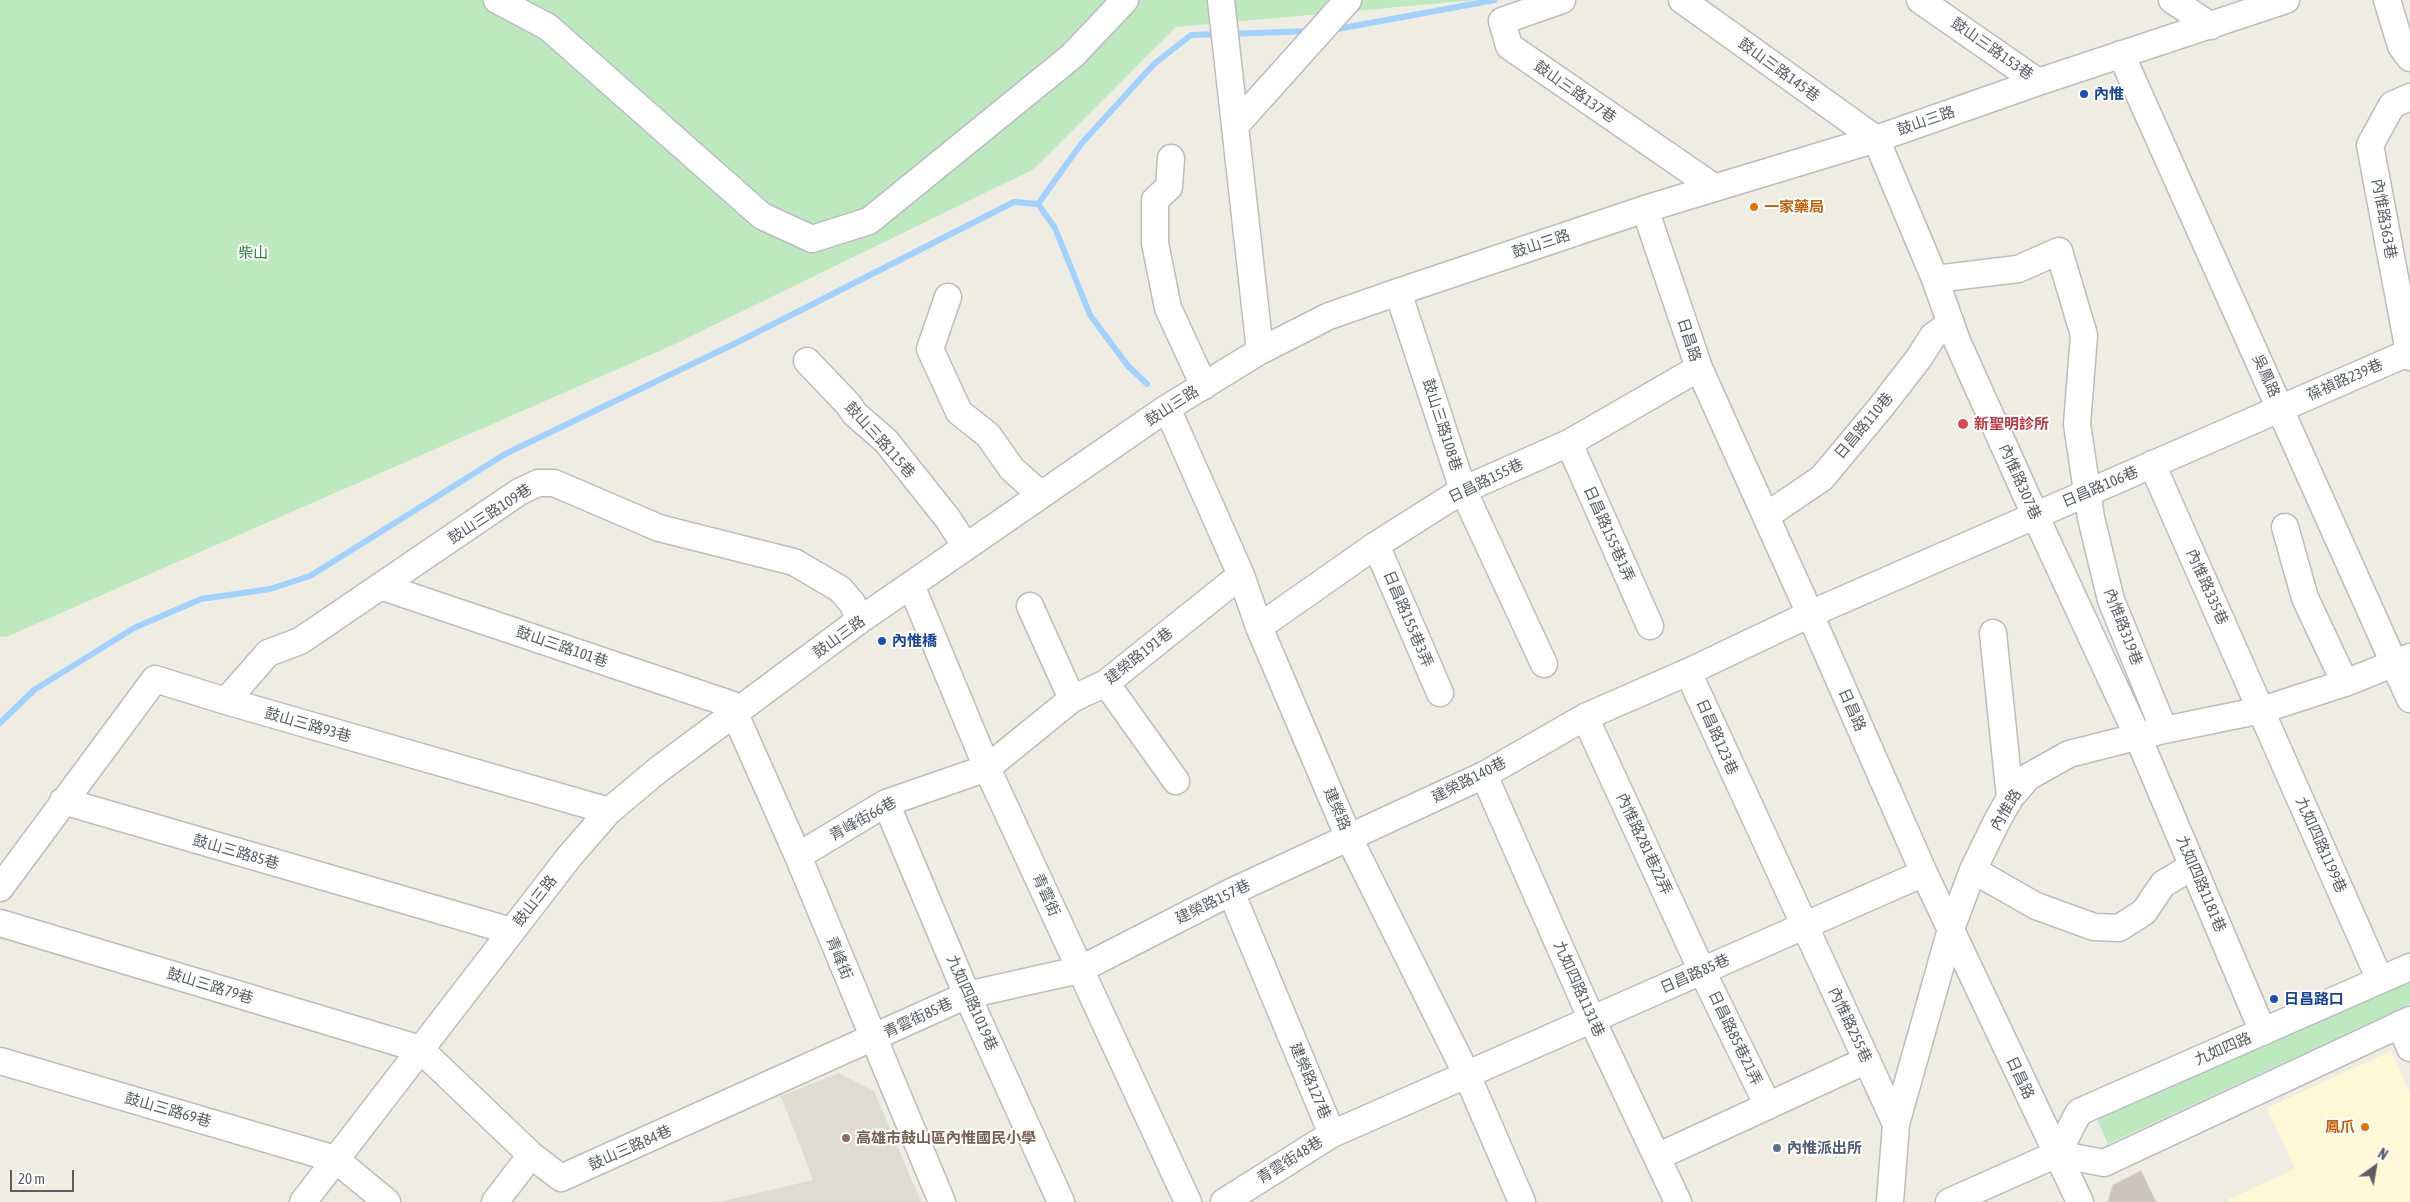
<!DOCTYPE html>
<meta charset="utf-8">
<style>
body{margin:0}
#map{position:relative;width:2410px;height:1202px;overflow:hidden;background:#efede2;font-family:"Asap Condensed",sans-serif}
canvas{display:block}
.north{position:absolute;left:2350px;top:1142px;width:50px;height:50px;-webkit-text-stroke:4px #fff;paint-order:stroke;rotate:32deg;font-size:14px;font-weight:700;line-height:20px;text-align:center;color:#5a5e64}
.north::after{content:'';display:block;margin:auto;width:18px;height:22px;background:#5a5e64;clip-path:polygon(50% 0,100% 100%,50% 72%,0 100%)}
.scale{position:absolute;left:10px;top:1170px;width:64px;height:22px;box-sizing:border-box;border:2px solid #5a5e64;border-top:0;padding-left:6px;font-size:15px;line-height:18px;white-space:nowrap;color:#5a5e64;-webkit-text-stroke:4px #fff;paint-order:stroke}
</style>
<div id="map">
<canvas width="2410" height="1202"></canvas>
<div class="north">N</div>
<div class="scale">20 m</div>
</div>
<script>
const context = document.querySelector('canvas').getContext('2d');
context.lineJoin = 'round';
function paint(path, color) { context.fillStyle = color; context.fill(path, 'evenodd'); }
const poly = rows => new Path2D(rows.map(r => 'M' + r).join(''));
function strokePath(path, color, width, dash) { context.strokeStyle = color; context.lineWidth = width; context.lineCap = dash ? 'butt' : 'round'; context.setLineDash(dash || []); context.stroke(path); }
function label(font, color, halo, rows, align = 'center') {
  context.font = font + ' "Asap Condensed","Noto Sans TC",sans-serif'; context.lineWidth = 4; context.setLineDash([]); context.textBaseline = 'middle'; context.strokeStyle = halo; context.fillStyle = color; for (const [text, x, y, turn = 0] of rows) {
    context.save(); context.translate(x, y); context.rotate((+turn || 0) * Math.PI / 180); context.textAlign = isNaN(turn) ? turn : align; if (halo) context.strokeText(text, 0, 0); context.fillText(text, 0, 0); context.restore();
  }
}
paint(poly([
 [2391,1051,2410,1093,2410,1202,2230,1202,2229,1199,2295,1169,2267,1108]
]), '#fff8d6');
paint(poly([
 [839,1073,874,1091,921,1202,719,1202,813,1180,781,1096]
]), '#dedcd1');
paint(poly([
 [0,0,1476,0,1176,27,1034,169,675,344,6,637,0,636],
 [2410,974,2410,1004,2108,1144,2097,1119]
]), '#bce9be');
strokePath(poly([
 [1332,30,1495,0],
 [1229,34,1309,31],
 [1038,204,1055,228,1090,315,1128,366,1147,384],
 [0,723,34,690,134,628,201,599,270,589,310,576,505,454,736,343,1014,202,1038,204,1081,144,1154,64,1191,35,1219,34]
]), '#a1d1ff', 6);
const building = poly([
 [2141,1171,2156,1202,2108,1202,2113,1185,2141,1171]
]);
paint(building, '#cac6bf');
strokePath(building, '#d4cfc0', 1);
const minor = poly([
 [497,0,548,27,762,216,812,239,869,221,1072,56,1125,0],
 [1221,0,1260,351],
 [1562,0,1502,21,1509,46,1715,188],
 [1682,0,1876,139,1935,279,1957,341,2035,515,2138,737,2263,1032],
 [1920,0,2038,82],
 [2172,0,2211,26],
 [2387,0,2401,46,2410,58],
 [2121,54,2410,699],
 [2410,97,2392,105,2370,145,2410,357],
 [1235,126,1348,0],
 [1171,158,1169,187,1155,200,1155,243,1168,308,1204,386],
 [1645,209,1699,368,1810,614,1924,873,2080,1202],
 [1935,279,2018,269,2059,251,2084,335,2077,424,2091,518,2111,600,2164,730],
 [1398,292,1463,490,1544,664],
 [948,297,930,349,959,412,988,435,1012,469,1041,495],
 [807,361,848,404,855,414,886,441,948,519,966,547],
 [1167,408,1241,575,1259,627,1349,838,1467,1075,1522,1202],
 [1569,443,1650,626],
 [2152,464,2380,980],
 [1766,516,1822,478,1881,407,1919,358,1933,336,1951,323],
 [2285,527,2305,598,2345,683],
 [1376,545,1440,693],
 [911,585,987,768,1188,1202],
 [383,587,742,708],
 [1030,606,1072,699],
 [1259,627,1376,545,1463,490,1569,443,1699,368],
 [1993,633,2010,798],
 [1106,683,1176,781],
 [226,701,268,653,300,641,519,492,538,483,554,483,659,528,794,562,840,589,852,603,860,620],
 [735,714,798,856,942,1202],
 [1585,717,1702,971,1768,1106],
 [1484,775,1592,1020,1678,1202],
 [63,801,511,931],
 [886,803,967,995,1061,1202],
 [798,856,886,803,987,768,1072,699,1106,683,1241,575],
 [1973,870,2036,906,2094,927,2119,928,2144,912,2163,884,2193,866],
 [0,888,155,679,226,701,609,811],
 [1231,892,1332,1134,1924,873],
 [0,923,420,1049,531,1155,561,1178,967,995,1079,970,1231,892,1484,775,1585,717,1688,672],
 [2400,1024,2410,1048],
 [0,1061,335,1159,387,1202],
 [1896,1124,1688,672,1810,614,2410,352],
 [2057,1154,2079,1112,2410,967],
 [1657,1157,1867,1060],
 [303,1202,569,857,609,811,658,770,860,620,1167,408,1260,351,1329,316,1398,292,1645,209,1876,139,2038,82,2286,0],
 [495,1202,531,1155],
 [1224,1202,1332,1134],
 [1890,1202,1896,1124,1951,929,1973,870,1997,821,2010,798,2028,777,2069,754,2164,730,2262,710,2345,683,2410,657],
 [1949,1202,2057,1154,2104,1163,2410,1020]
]);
strokePath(minor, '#babcc2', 29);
strokePath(minor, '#fff', 26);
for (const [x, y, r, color] of [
 [2084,94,5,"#1a4fb4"],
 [1754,207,5,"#e8710a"],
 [1963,424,6,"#e0444e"],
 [882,641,5,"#1a4fb4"],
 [2274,999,5,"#1a4fb4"],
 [2365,1127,5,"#e8710a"],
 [846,1138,5,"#8d6e63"],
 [1777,1148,5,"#5c6f8a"]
]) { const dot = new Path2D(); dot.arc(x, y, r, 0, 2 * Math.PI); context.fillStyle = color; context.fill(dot); strokePath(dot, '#fff', 2); }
label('15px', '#5a5e64', '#fff', [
 ["鼓山三路153巷",1992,49,35],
 ["鼓山三路145巷",1779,70,36],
 ["鼓山三路137巷",1575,92,35],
 ["鼓山三路",1926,121,-19],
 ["內惟路363巷",2384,219,80],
 ["鼓山三路",1541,244,-18],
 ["日昌路",1689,340,72],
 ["吳鳳路",2266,376,66],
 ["葆禎路239巷",2345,380,-24],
 ["鼓山三路",1172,406,-33],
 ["鼓山三路108巷",1442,425,72],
 ["日昌路110巷",1864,426,-50],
 ["鼓山三路115巷",880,440,48],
 ["日昌路155巷",1486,481,-26],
 ["內惟路307巷",2020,482,66],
 ["日昌路106巷",2100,487,-23],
 ["鼓山三路109巷",490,514,-33],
 ["日昌路155巷1弄",1609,534,66],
 ["內惟路335巷",2207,587,66],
 ["日昌路155巷3弄",1408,619,67],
 ["內惟路319巷",2123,627,69],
 ["鼓山三路",839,637,-36],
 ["鼓山三路101巷",562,647,19],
 ["建榮路191巷",1139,656,-38],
 ["日昌路",1852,710,66],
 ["鼓山三路93巷",308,725,16],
 ["日昌路123巷",1717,737,66],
 ["建榮路140巷",1469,780,-27],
 ["建榮路",1337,809,67],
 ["內惟路",2006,810,-59],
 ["青峰街66巷",863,819,-29],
 ["內惟路281巷22弄",1644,844,65],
 ["九如四路1199巷",2321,845,66],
 ["鼓山三路85巷",236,852,16],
 ["九如四路1181巷",2201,884,67],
 ["青雲街",1046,895,66],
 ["鼓山三路",535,901,-52],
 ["建榮路157巷",1213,902,-26],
 ["青峰街",839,958,68],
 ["日昌路85巷",1695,974,-24],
 ["鼓山三路79巷",210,986,17],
 ["九如四路1131巷",1579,989,66],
 ["九如四路1019巷",972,1003,66],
 ["青雲街85巷",918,1018,-25],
 ["內惟路255巷",1850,1025,65],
 ["日昌路85巷21弄",1735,1038,64],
 ["九如四路",2223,1049,-23],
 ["日昌路",2020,1078,65],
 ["建榮路127巷",1310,1081,67],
 ["鼓山三路69巷",168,1110,16],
 ["鼓山三路84巷",630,1148,-24],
 ["青雲街48巷",1290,1160,-32]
]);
label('bold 15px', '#164399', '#fff', [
 ["內惟",2094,94],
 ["內惟橋",892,641],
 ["日昌路口",2284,999]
], 'left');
label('bold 15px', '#c56008', '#fff', [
 ["一家藥局",1764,207],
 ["鳳爪",2355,1127,"right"]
], 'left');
label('15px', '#2c8235', '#fff', [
 ["柴山",253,253]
]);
label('bold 15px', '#be3a42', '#fff', [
 ["新聖明診所",1974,424]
], 'left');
label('bold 15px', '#785e54', '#fff', [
 ["高雄市鼓山區內惟國民小學",856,1138]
], 'left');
label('bold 15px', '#4e5e75', '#fff', [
 ["內惟派出所",1787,1148]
], 'left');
</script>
